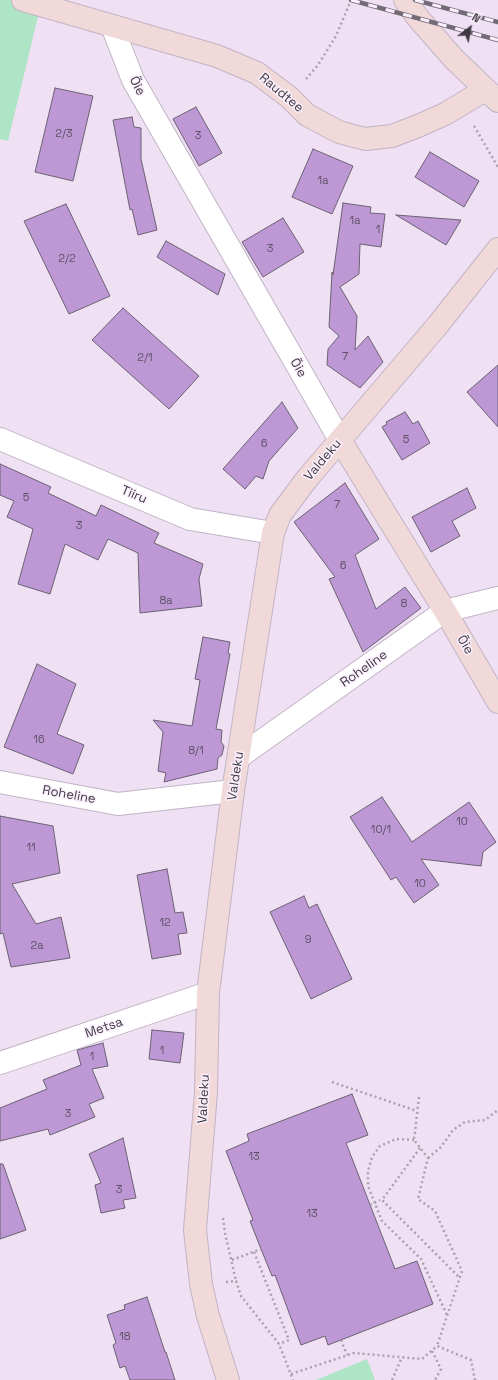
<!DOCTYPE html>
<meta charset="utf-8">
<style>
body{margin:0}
#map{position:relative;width:498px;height:1380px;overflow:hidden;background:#efe1f3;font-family:"Space Grotesk",sans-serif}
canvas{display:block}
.north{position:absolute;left:450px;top:8px;width:40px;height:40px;-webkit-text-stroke:3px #fbf0fe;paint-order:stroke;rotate:32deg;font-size:11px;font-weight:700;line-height:16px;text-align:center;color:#3f3a41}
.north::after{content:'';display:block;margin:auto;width:14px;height:18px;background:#3f3a41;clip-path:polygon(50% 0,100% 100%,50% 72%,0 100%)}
</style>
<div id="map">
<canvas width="498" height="1380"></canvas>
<div class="north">N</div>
</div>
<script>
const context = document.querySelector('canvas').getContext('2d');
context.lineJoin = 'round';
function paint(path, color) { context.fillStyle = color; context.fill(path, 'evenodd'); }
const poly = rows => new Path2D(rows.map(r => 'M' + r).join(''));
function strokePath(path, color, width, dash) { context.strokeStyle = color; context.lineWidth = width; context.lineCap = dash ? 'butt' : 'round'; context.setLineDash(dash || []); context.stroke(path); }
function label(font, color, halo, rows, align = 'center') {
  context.font = font + ' "Space Grotesk",sans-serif'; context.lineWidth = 3; context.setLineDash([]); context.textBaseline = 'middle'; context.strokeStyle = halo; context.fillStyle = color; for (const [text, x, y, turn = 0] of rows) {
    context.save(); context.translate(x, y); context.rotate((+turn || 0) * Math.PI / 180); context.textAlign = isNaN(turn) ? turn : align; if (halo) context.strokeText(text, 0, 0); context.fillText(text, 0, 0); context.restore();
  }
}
paint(poly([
 [0,0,23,0,41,4,8,141,0,139],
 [367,1359,375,1380,316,1380]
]), '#aee5c6');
const building = poly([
 [55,88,93,96,73,181,35,172,55,88],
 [196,107,222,153,199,166,173,119,196,107],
 [132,117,134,127,141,128,141,159,157,230,138,235,132,209,130,210,113,120,132,117],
 [313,149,353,166,332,214,292,197,313,149],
 [430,152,479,181,464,207,415,177,430,152],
 [343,203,371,207,370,213,385,214,381,247,360,244,359,274,340,287,357,316,355,350,368,336,383,362,360,388,327,365,328,349,339,336,329,327,332,272,333,275,343,203],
 [66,204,110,296,69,314,24,221,66,204],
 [396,215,461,220,446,245,396,215],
 [283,218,304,252,263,277,242,242,283,218],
 [166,241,225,274,218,295,157,257,166,241],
 [123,308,199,376,169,409,92,340,123,308],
 [498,365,498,427,467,392,498,365],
 [282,402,298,428,269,461,263,479,256,476,245,489,223,469,282,402],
 [405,412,413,424,418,421,430,443,402,460,382,427,387,424,386,422,405,412],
 [0,464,51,487,48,493,96,516,101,505,159,533,154,543,203,564,199,579,202,606,140,613,138,553,108,539,98,560,65,544,50,594,18,584,33,529,7,517,14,501,0,495,0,464],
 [345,483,379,539,355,555,376,609,405,587,421,608,363,652,329,579,335,577,294,522,345,483],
 [467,488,476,508,452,521,460,536,431,552,412,517,467,488],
 [203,637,230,642,228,653,230,654,216,729,222,730,221,742,224,746,222,755,218,758,217,769,164,782,166,773,158,771,163,732,153,720,192,726,200,680,195,679,203,637],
 [37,664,76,684,57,734,84,745,73,774,4,747,37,664],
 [382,797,412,842,469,802,496,842,483,852,481,866,421,859,439,885,414,903,396,877,391,880,350,817,382,797],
 [0,816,53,826,60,873,12,884,36,924,61,917,70,958,11,967,3,933,0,934,0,816],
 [167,869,175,913,183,912,187,933,178,934,181,954,152,959,137,875,167,869],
 [304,896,309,908,317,904,352,979,311,999,270,912,304,896],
 [152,1030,184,1033,180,1063,149,1059,152,1030],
 [103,1043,108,1066,92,1069,104,1098,89,1104,95,1117,50,1135,48,1129,0,1141,0,1108,47,1089,43,1080,81,1065,77,1050,103,1043],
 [352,1094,368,1135,346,1143,395,1269,417,1261,433,1304,328,1345,325,1336,301,1345,275,1275,272,1276,261,1249,250,1221,253,1220,226,1151,249,1141,247,1134,352,1094],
 [123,1138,136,1198,123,1200,125,1208,101,1213,95,1185,101,1183,89,1154,123,1138],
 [0,1164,3,1164,26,1230,0,1239,0,1164],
 [147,1297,165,1352,166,1352,175,1380,130,1380,125,1366,120,1368,113,1345,116,1343,107,1315,125,1309,124,1305,147,1297]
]);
paint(building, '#bd98d5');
strokePath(building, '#6b6172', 1);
const street = poly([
 [112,26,133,80,340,440],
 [0,439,190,519,273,533],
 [239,757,445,611,498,598],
 [0,782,118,804,233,791],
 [0,1063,208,993]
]);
const secondary = poly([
 [23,0,217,56,257,73,289,97,307,115,339,132,365,139,392,136,418,126,445,114,485,90],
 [405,0,418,18,454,59,498,101],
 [340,440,445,611,498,702],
 [228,1380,208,1316,201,1284,195,1230,206,1092,208,993,233,791,273,533,280,515,306,480,437,326,498,249]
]);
strokePath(street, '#c1b4c5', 24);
strokePath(secondary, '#c1b4c5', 24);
strokePath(poly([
 [306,79,318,65,336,36,351,0],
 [474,126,498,167],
 [332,1082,417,1111],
 [419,1097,414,1140,428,1158,418,1199,435,1211,462,1271,437,1346],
 [414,1140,396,1139,380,1146,372,1157,368,1171,368,1186,382,1221,421,1259,447,1315],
 [420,1148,382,1200,460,1278],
 [428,1158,441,1147,453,1130,465,1122,485,1120,498,1110],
 [223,1218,225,1233,236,1281],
 [254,1252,289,1340,279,1344],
 [232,1260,261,1249],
 [226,1282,236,1281,241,1296,279,1344,293,1380],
 [341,1340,347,1355],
 [432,1351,441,1369,435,1380],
 [291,1374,354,1353,422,1359,437,1346,471,1360,475,1380],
 [392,1380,402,1357]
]), '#aaa0ae', 2.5, [2, 3]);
strokePath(street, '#fff', 22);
strokePath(secondary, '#f1d8d9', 22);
const rail = poly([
 [351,0,498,40],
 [415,0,498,22]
]);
strokePath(rail, '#736b76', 4.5);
strokePath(rail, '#fbf0fe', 3, [9]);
strokePath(poly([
 [370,1205,380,1200]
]), '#aaa0ae', 2.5, [2, 3]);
label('11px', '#5e5266', null, [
 ["2/3",64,134],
 ["3",198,136],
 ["1a",323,181],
 ["1a",355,221],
 ["1",378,230],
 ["3",270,249],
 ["2/2",67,259],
 ["7",345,357],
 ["2/1",145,358],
 ["5",406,440],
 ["6",264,444],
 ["5",26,498],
 ["7",337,505],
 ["3",79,526],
 ["6",343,566],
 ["8a",166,601],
 ["8",404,604],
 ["16",39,740],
 ["8/1",196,751],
 ["10",462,822],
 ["10/1",381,830],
 ["11",31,848],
 ["10",420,884],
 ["12",165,923],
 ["9",308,940],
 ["2a",37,946],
 ["1",162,1051],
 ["1",92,1057],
 ["3",68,1114],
 ["13",254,1157],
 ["3",119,1190],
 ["13",312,1214],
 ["18",125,1337]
]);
label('13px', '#3f3a41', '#fbf0fe', [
 ["Õie",137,86,63],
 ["Raudtee",281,93,40],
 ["Õie",298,368,60],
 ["Valdeku",323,460,-50],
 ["Tiiru",134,495,23],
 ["Õie",465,645,60],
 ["Roheline",364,669,-35],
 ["Valdeku",236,776,-81],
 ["Roheline",69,795,10],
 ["Metsa",104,1028,-19],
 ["Valdeku",204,1099,-87]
]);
</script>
